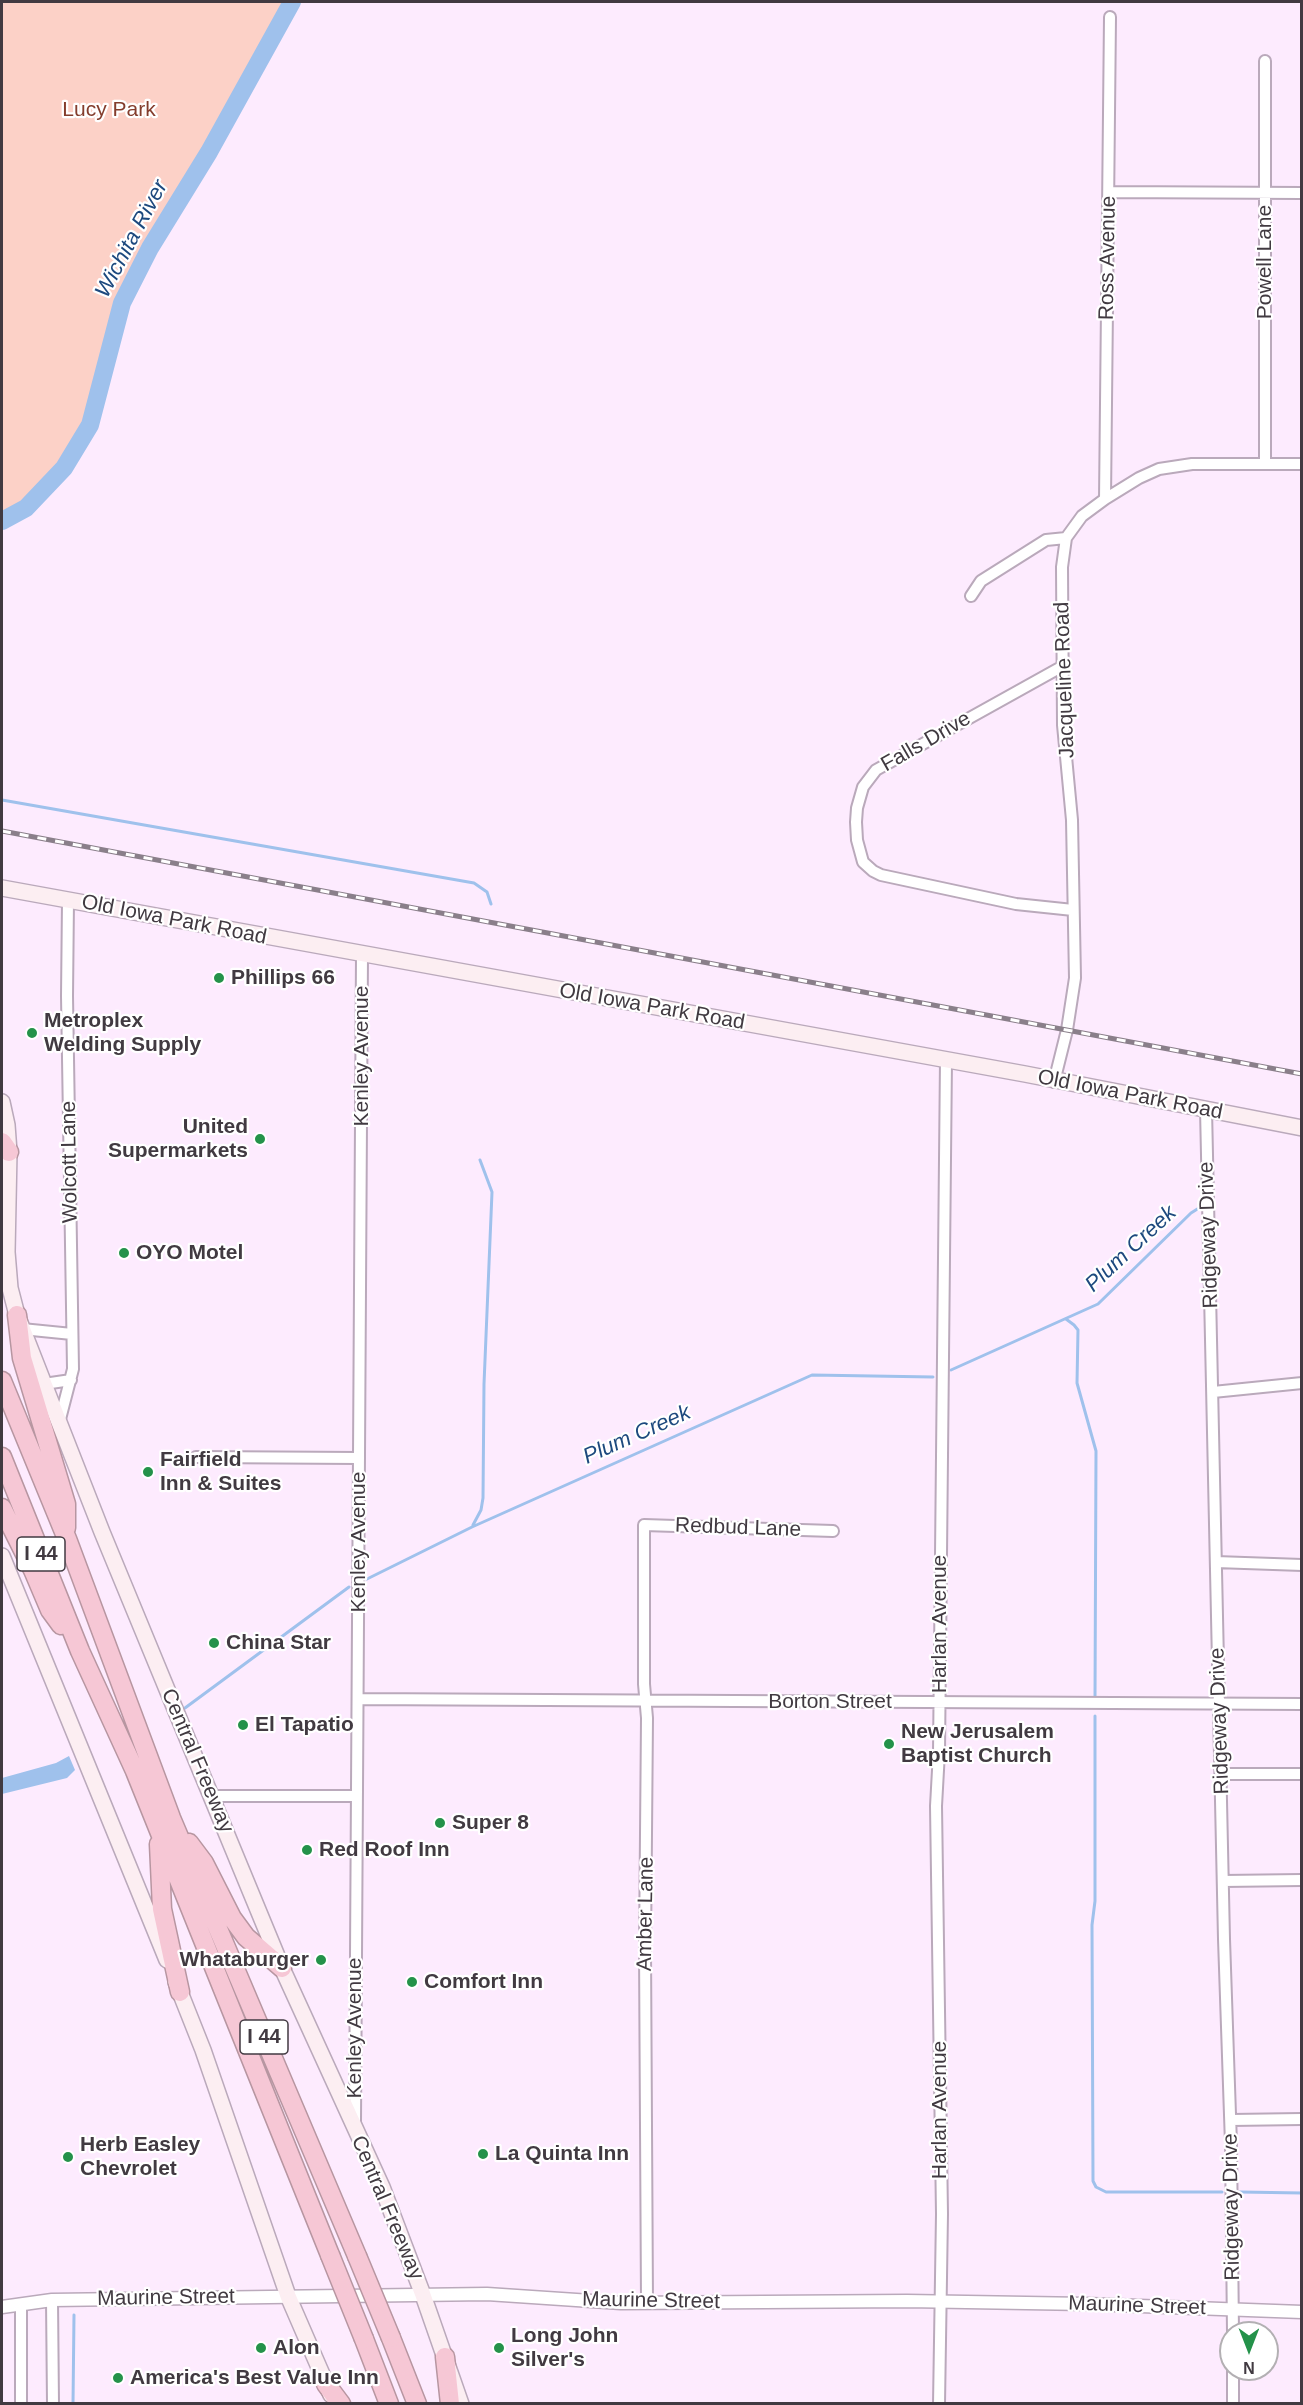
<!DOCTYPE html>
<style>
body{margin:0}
#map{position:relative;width:1303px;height:2405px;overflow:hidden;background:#fdebfe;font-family:Helvetica,sans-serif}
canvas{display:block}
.frame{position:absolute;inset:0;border:3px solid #413a41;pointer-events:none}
.north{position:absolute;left:1219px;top:2321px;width:60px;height:60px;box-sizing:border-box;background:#fff;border:2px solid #b3b0b3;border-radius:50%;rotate:180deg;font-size:16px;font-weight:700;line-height:24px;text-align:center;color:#413a41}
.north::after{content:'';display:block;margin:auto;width:21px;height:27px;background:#24924a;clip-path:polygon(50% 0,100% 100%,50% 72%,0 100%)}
</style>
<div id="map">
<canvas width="1303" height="2405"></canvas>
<div class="frame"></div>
<div class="north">N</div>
</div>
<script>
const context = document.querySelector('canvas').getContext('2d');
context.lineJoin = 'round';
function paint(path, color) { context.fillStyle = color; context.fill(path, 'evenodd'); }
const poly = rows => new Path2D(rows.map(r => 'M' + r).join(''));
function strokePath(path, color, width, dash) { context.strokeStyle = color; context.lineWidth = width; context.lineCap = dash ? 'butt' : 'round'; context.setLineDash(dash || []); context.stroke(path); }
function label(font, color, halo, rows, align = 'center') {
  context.font = font + ' Helvetica,sans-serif'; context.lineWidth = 4.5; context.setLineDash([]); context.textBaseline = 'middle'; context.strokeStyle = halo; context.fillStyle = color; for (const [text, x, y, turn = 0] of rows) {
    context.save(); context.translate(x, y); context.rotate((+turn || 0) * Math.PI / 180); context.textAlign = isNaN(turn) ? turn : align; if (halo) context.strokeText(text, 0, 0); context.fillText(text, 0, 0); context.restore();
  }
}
paint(poly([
 [2,2,292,2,209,152,150,248,122,303,90,425,64,468,26,508,2,521]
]), '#fcd1c7');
paint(poly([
 [69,1756,75,1770,67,1778,2,1794,2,1778,56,1763]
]), '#9fc1ec');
strokePath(poly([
 [2,800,474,883,487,892,491,904],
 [1066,1319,1074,1325,1078,1330,1077,1383,1096,1451,1095,1698],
 [951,1370,1098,1304,1191,1213,1199,1208],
 [473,1525,481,1510,483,1498,484,1384,492,1192,480,1160],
 [367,1579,472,1527,812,1375,933,1377],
 [185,1708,349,1587],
 [1095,1716,1095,1901,1092,1925,1093,2181,1096,2187,1106,2192,1222,2192],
 [1240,2192,1302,2193],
 [73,2404,74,2315]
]), '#9fc1ec', 3);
strokePath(poly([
 [2,521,26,508,64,468,90,425,122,303,150,248,209,152,292,2]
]), '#9fc1ec', 18);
const minor = poly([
 [1109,192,1302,193],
 [1265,464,1265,61],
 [1105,499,1110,17],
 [971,596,981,581,1046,540,1066,538],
 [1063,666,876,770,863,787,857,808,856,822,857,840,863,862,873,871,881,875,1016,904,1073,910],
 [1054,1082,1067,1030,1075,978,1072,820,1063,725,1062,567,1066,538,1082,516,1105,499,1139,478,1159,469,1192,464,1302,464],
 [1206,1109,1224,1939,1231,2144,1233,2333],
 [22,1329,72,1334],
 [44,1384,71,1380],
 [1213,1392,1302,1383],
 [59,1423,73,1369,67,996,68,901],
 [196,1457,359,1458],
 [1216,1562,1302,1565],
 [358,1699,1302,1704],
 [1222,1774,1302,1774],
 [212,1796,357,1796],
 [1223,1881,1302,1880],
 [1231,2120,1302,2119],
 [355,2122,362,955],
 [52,2300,53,2404],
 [647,2303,645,1949,647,1718,644,1684,644,1525,833,1531],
 [21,2304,21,2404],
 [939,2404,942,2214,936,1806,939,1752,946,1060],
 [1233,2404,1233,2369]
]);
const tertiary = poly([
 [2,2307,52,2300,487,2294,621,2303,907,2301,1086,2304,1302,2312]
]);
const secondary = poly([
 [2,888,1025,1074,1302,1128],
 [2,1102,7,1125,9,1152,7,1252,10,1288,17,1315,102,1532,282,1968,382,2187,423,2295,461,2404],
 [2,1556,167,1960],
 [176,1982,203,2050,288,2296,331,2395]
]);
const motorway = poly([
 [2,1142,9,1152],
 [17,1315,22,1358,66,1504,66,1528],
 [2,1381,67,1539,171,1818,357,2256],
 [2,1457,80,1651,135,1771,330,2255],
 [2,1508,33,1570,50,1610,61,1625],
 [189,1843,204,1863,232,1918,246,1937,282,1968],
 [159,1844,162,1909,180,1992],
 [391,2338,417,2404],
 [364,2339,389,2404],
 [445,2357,450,2404],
 [326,2384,341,2404]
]);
strokePath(minor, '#baa9bb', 14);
strokePath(tertiary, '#baa9bb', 15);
strokePath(secondary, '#baa9bb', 18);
strokePath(motorway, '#b796a1', 21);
strokePath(minor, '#fff', 10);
strokePath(tertiary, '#fff', 12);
strokePath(secondary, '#fceef2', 15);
strokePath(motorway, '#f6c7d5', 18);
const rail = poly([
 [2,831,1302,1074]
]);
strokePath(rail, '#8a7f8a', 5);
strokePath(rail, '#fff', 3, [9]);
const motorwayBridge = poly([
 [330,2255,364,2339],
 [357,2256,391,2338]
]);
strokePath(motorwayBridge, '#b796a1', 21, []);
strokePath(motorwayBridge, '#f6c7d5', 18);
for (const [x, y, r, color] of [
 [219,978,6,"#24924a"],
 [32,1033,6,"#24924a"],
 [260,1139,6,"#24924a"],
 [124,1253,6,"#24924a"],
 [148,1472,6,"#24924a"],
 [214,1643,6,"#24924a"],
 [243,1725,6,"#24924a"],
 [889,1744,6,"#24924a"],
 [440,1823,6,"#24924a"],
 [307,1850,6,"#24924a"],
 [321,1960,6,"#24924a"],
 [412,1982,6,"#24924a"],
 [483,2154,6,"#24924a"],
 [68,2157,6,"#24924a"],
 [261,2348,6,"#24924a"],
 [499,2348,6,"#24924a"],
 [118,2378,6,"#24924a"]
]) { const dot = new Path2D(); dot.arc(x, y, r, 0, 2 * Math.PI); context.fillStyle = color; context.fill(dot); strokePath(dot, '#fff', 2); }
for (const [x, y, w] of [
 [41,1554,48],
 [264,2037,48]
]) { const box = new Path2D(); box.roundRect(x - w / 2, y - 17, w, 34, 4.5); context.fillStyle = '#fff'; context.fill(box); strokePath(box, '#413a41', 1.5); }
label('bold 20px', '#413a41', null, [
 ["I 44",41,1554],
 ["I 44",264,2037]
]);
label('21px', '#843d2d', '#fff', [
 ["Lucy Park",109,110]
]);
label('21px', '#413a41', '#fff', [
 ["Ross Avenue",1108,258,-89],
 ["Powell Lane",1265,262,-90],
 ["Jacqueline Road",1065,680,-92],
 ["Falls Drive",926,742,-30],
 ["Old Iowa Park Road",174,920,11],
 ["Old Iowa Park Road",652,1007,10],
 ["Kenley Avenue",362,1056,-90],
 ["Old Iowa Park Road",1130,1095,11],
 ["Wolcott Lane",70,1162,-91],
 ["Ridgeway Drive",1209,1235,-92],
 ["Redbud Lane",738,1528,2],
 ["Kenley Avenue",359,1542,-90],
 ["Harlan Avenue",940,1624,-90],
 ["Borton Street",830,1702],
 ["Ridgeway Drive",1220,1721,-92],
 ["Central Freeway",197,1761,67],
 ["Amber Lane",646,1914,-89],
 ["Kenley Avenue",355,2028,-90],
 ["Harlan Avenue",940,2110,-90],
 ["Ridgeway Drive",1232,2207,-91],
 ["Central Freeway",387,2208,67],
 ["Maurine Street",166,2298,-1],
 ["Maurine Street",651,2301,1],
 ["Maurine Street",1137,2306,2]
]);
label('bold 21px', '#413a41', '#fff', [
 ["Phillips 66",231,978],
 ["Metroplex",44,1021],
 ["Welding Supply",44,1045],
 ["United",248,1127,"right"],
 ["Supermarkets",248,1151,"right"],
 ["OYO Motel",136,1253],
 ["Fairfield",160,1460],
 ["Inn & Suites",160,1484],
 ["China Star",226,1643],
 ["El Tapatio",255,1725],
 ["New Jerusalem",901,1732],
 ["Baptist Church",901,1756],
 ["Super 8",452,1823],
 ["Red Roof Inn",319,1850],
 ["Whataburger",309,1960,"right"],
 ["Comfort Inn",424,1982],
 ["Herb Easley",80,2145],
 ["Chevrolet",80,2169],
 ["La Quinta Inn",495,2154],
 ["Long John",511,2336],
 ["Silver's",511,2360],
 ["Alon",273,2348],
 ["America's Best Value Inn",130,2378]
], 'left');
label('italic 22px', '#1d497e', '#fff', [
 ["Wichita River",132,239,-62],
 ["Plum Creek",1131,1249,-43],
 ["Plum Creek",637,1435,-24]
]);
</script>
